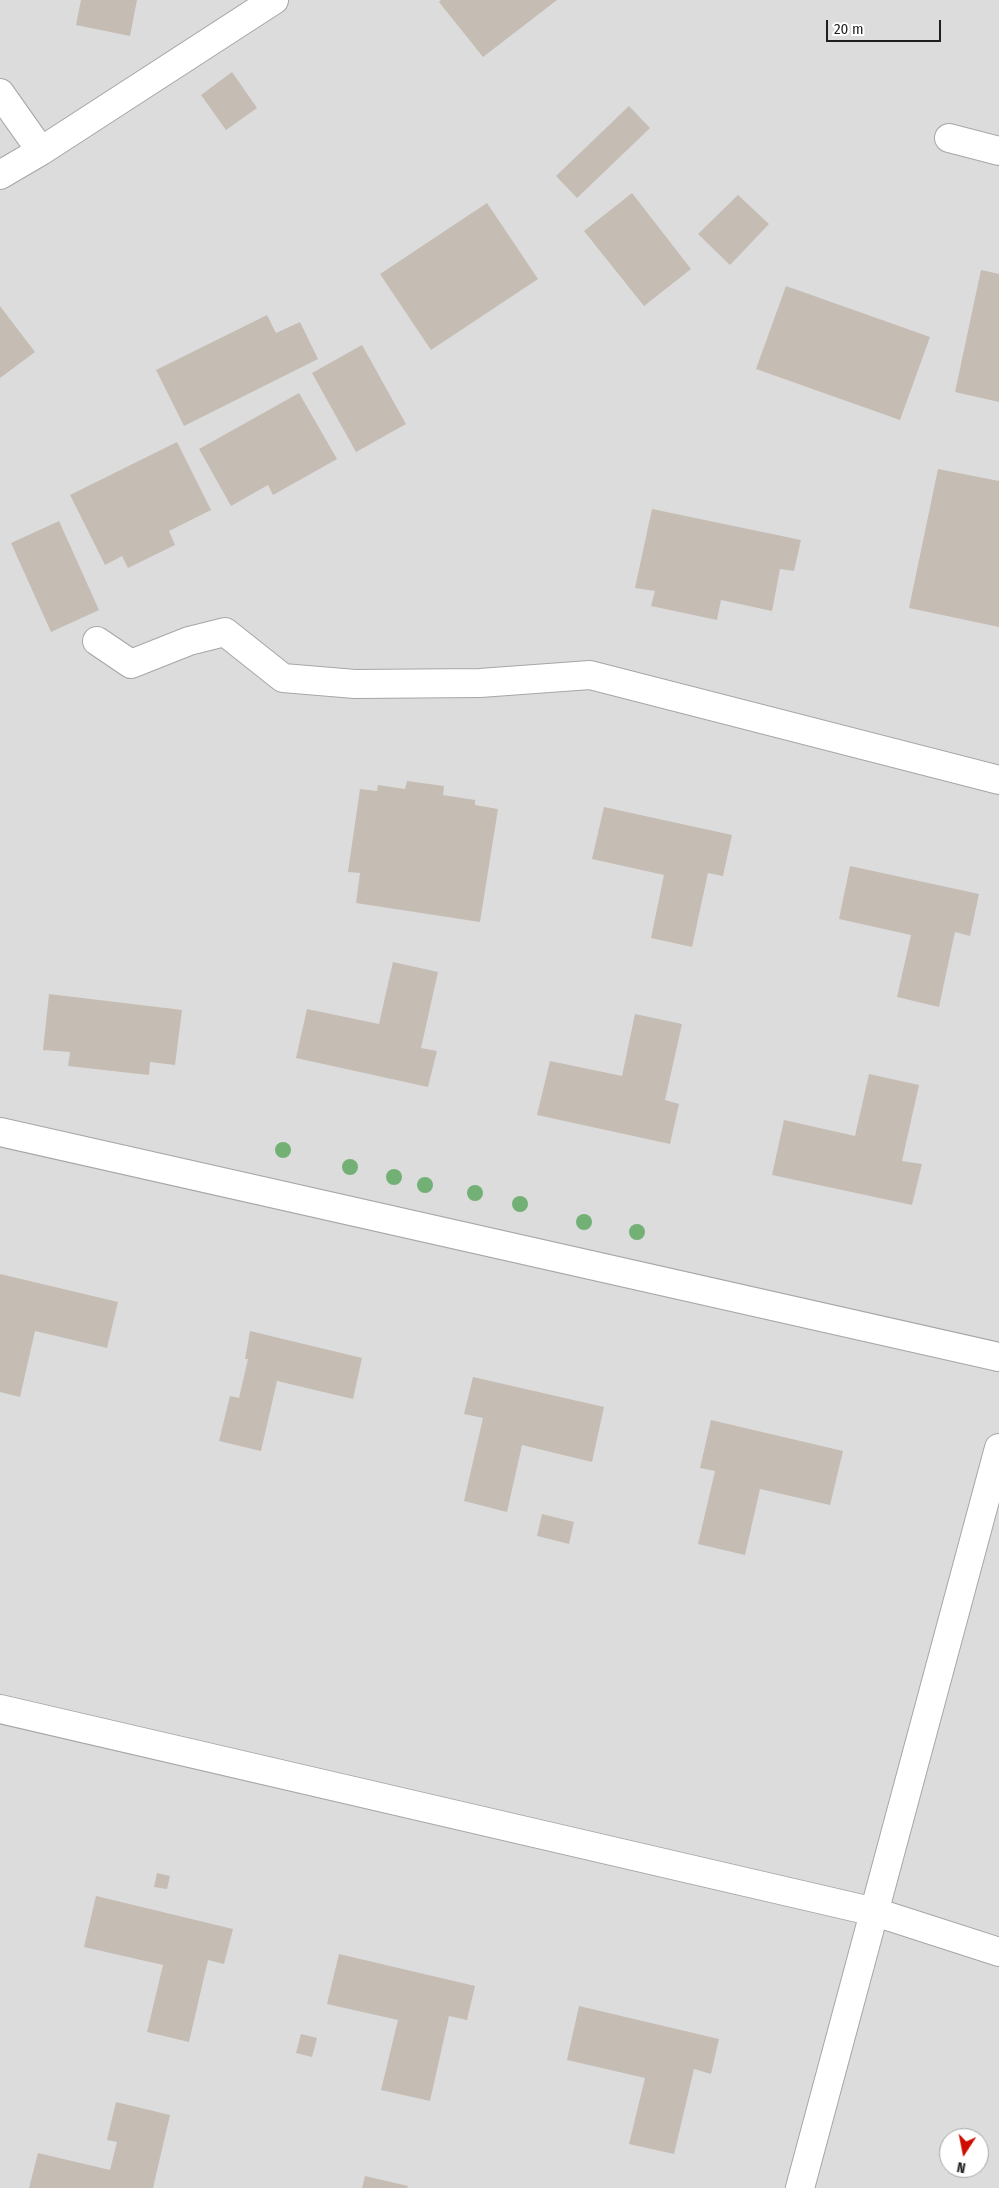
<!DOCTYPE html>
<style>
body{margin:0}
#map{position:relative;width:999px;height:2188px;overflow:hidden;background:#f0ede5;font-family:"Fira Sans Condensed",sans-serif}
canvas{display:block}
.north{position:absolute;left:939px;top:2128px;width:50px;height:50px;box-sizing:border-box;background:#fff;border:1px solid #a5a5a5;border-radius:50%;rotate:191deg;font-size:14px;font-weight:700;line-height:20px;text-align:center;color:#1f1f1f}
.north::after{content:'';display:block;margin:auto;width:18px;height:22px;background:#ce0c00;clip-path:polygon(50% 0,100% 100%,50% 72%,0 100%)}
.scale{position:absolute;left:826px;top:20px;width:115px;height:22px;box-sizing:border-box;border:2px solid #1f1f1f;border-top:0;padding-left:6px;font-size:15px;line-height:18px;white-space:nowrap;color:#1f1f1f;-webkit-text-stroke:4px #fff;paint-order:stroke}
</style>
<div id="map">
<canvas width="999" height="2188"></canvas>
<div class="north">N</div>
<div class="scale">20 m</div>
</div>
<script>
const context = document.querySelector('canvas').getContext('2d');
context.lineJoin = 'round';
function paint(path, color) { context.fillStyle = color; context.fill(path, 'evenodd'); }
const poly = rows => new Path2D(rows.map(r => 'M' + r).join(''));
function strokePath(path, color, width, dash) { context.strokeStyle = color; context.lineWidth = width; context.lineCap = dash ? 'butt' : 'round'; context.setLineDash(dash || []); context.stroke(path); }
paint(poly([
 [0,0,999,0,999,2188,0,2188],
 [949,2138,979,2138,979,2168,949,2168]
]), '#dddcdc');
paint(poly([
 [81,0,137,0,130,36,76,25],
 [441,0,557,0,483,57,439,2],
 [232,72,257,108,226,130,201,95],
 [629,106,650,128,577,198,556,176],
 [632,193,691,269,644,306,584,231],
 [738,195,769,224,730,265,698,234],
 [487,203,538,279,431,350,380,274],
 [981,270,999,274,999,402,955,392],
 [786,286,930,337,900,420,756,369],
 [0,306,35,352,0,378],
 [267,315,276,333,300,322,318,359,184,426,156,370],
 [362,345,406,424,356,452,312,373],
 [299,393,337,459,273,495,268,485,231,506,199,449],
 [177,442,211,510,169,531,175,545,128,568,122,556,105,565,70,495],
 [938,469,999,481,999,627,909,608],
 [652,509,801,540,794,571,780,569,772,611,721,600,717,620,651,606,655,591,635,588],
 [59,521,99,610,51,632,11,543],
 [407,781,444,786,443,795,475,800,475,805,498,809,480,922,356,903,360,873,348,872,360,789,377,791,378,785,405,789],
 [604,807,732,835,723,876,708,873,692,947,651,938,664,875,592,859],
 [850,866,979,894,970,936,955,932,939,1007,897,997,911,935,839,919],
 [393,962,438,972,421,1048,437,1051,428,1087,296,1058,307,1009,379,1024],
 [49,994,182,1010,175,1065,150,1062,149,1075,68,1066,70,1052,43,1050],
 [635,1014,682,1024,665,1100,679,1104,670,1144,537,1115,550,1061,622,1076],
 [869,1074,919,1085,902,1161,922,1164,912,1205,772,1175,784,1120,855,1136],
 [0,1274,118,1302,107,1348,35,1331,20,1397,0,1392],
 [250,1331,362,1358,353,1399,277,1381,261,1451,219,1441,230,1396,239,1398,248,1359,245,1359],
 [473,1377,604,1407,592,1462,522,1445,507,1512,464,1501,483,1418,464,1414],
 [711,1420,843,1451,830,1505,760,1489,745,1555,698,1544,715,1471,700,1468],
 [542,1514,574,1522,569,1544,537,1536],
 [157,1873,170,1876,167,1889,154,1887],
 [96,1896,233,1929,224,1964,208,1960,189,2042,147,2032,163,1965,84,1947],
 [339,1954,475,1986,467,2020,449,2016,430,2101,381,2090,398,2020,327,2004],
 [579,2006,719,2039,711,2074,694,2069,674,2154,629,2144,645,2078,567,2060],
 [301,2034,317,2038,312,2057,296,2053],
 [116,2102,170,2115,153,2188,29,2188,38,2153,110,2170,117,2142,107,2140],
 [365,2176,408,2186,407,2188,362,2188]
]), '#c5bcb4');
const minor = poly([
 [0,93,41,151],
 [949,138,999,151],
 [0,175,41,151,274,0],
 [97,641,131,664,189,641,225,632,283,678,355,684,480,683,590,675,999,780],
 [0,1132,999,1357],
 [0,1709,875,1912,999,1952],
 [800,2188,999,1448]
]);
strokePath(minor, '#a6a6a6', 30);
strokePath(minor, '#fff', 28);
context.fillStyle = '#72b076';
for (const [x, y] of [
 [283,1150],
 [350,1167],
 [394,1177],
 [425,1185],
 [475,1193],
 [520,1204],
 [584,1222],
 [637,1232]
]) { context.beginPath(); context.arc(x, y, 8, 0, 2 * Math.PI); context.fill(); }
</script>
